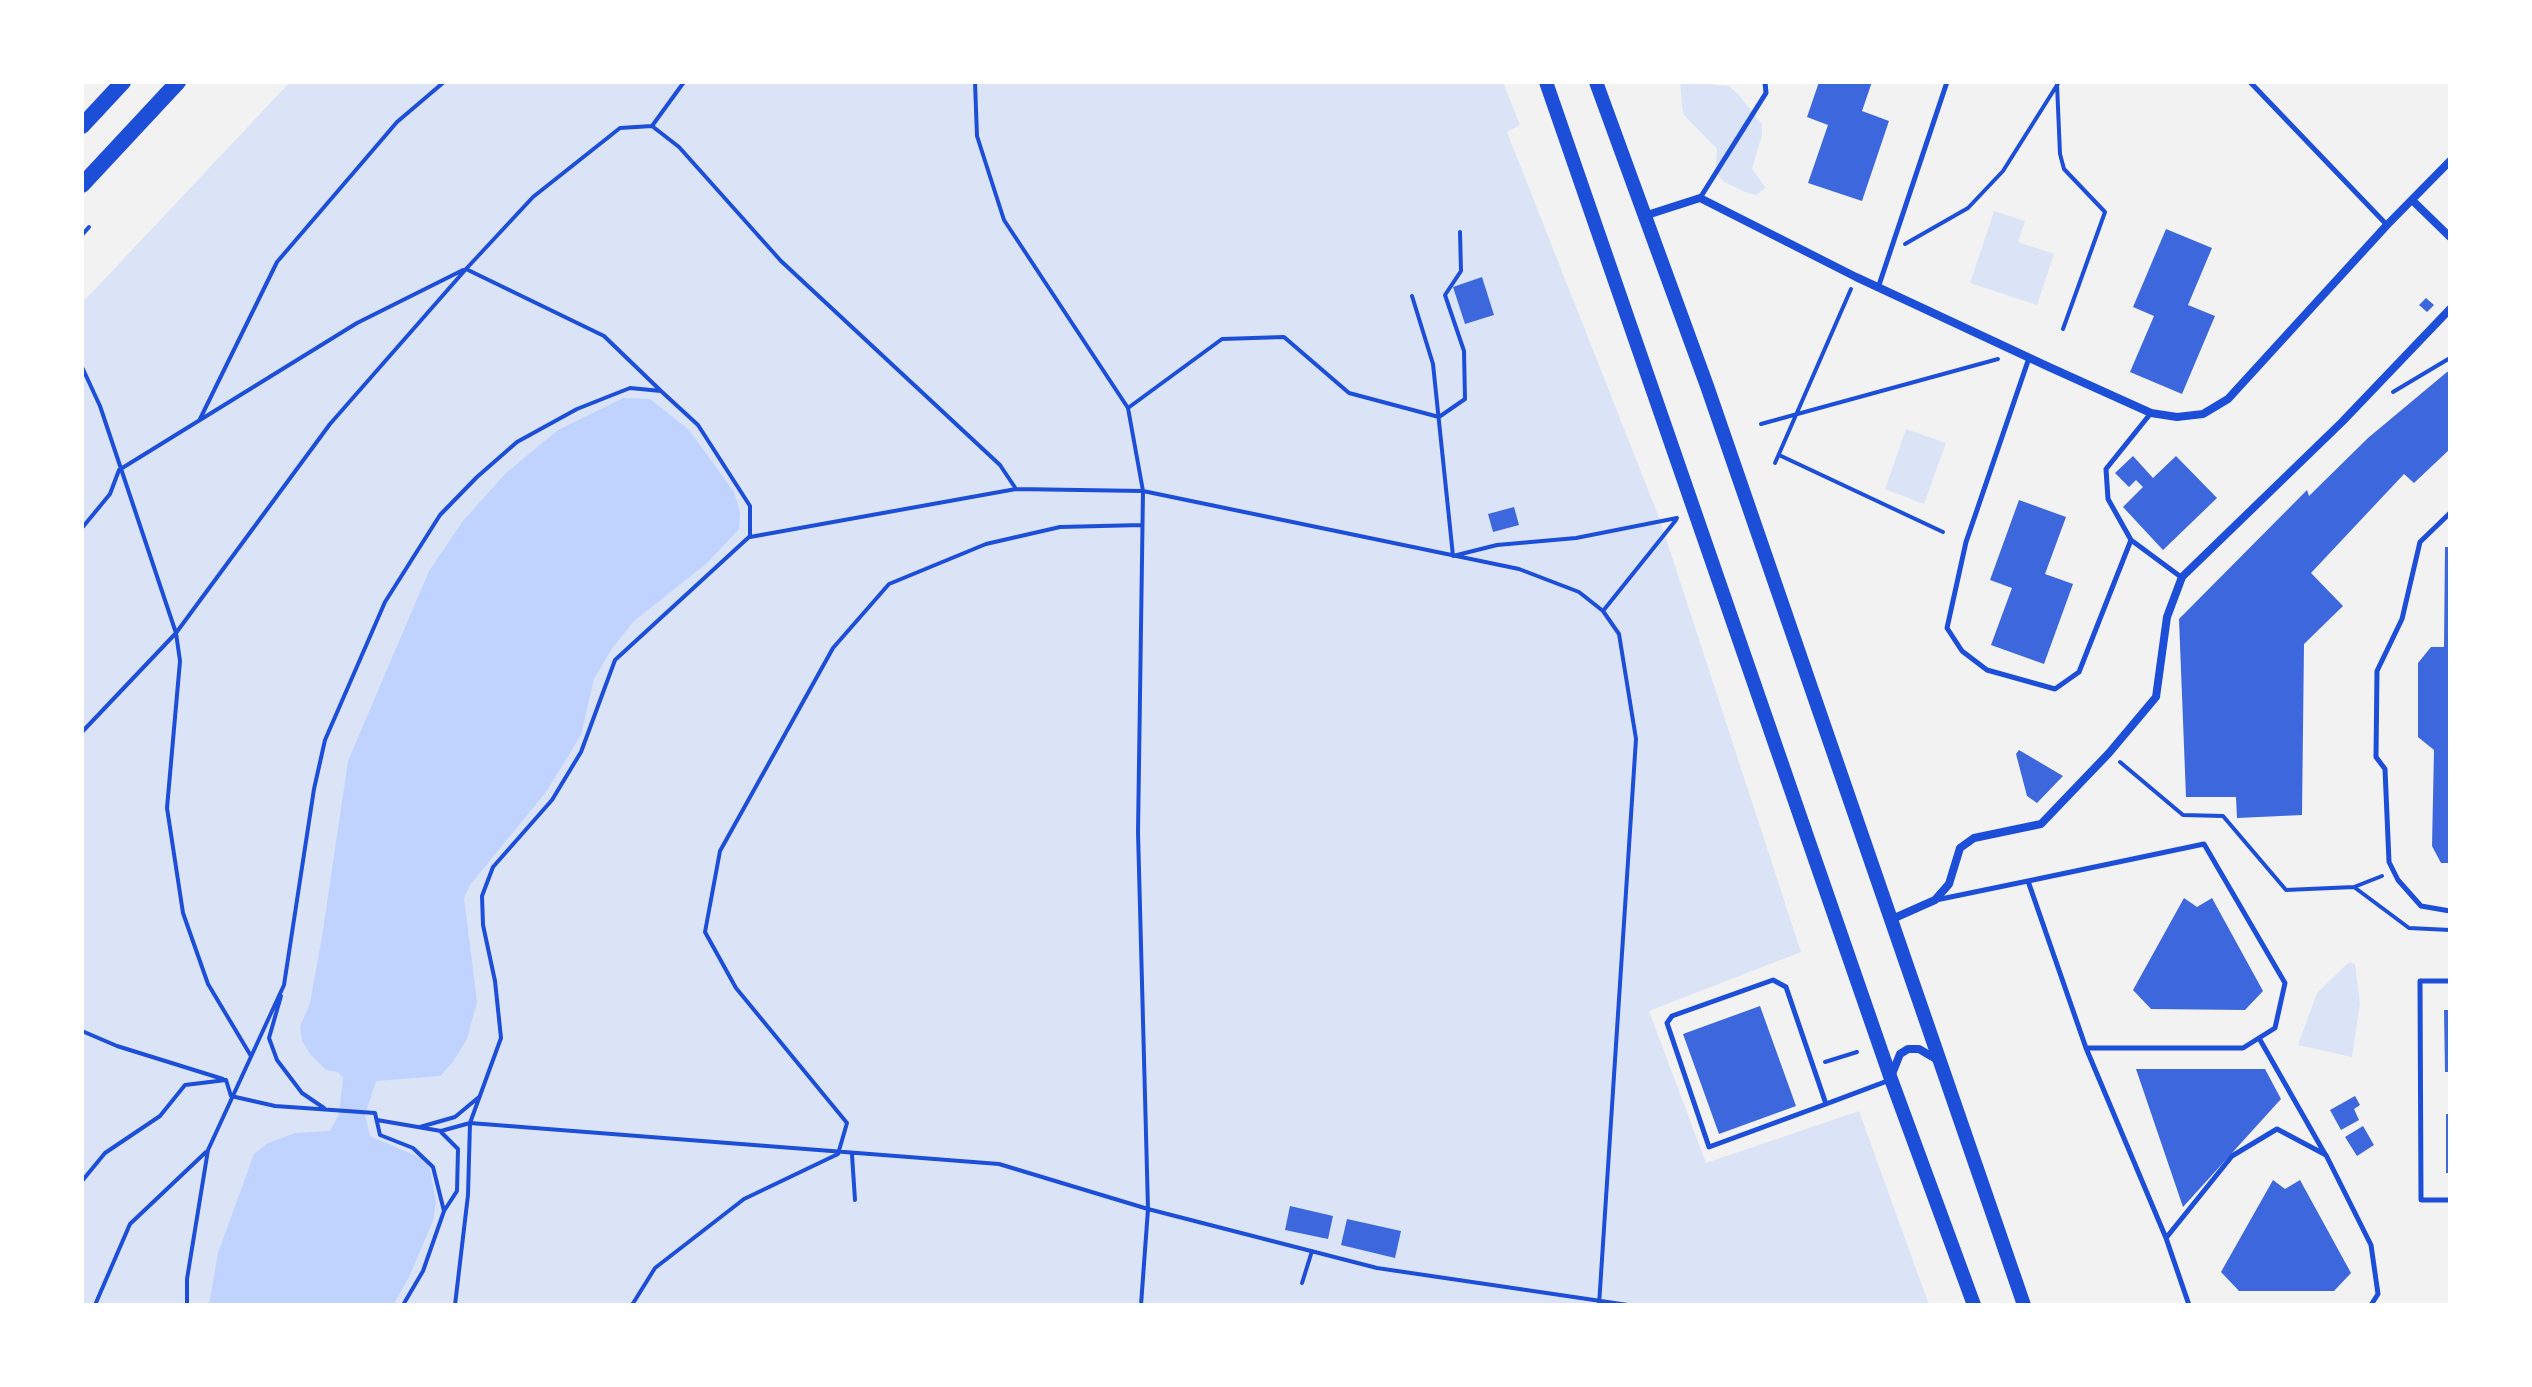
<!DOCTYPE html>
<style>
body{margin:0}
#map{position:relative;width:2532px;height:1387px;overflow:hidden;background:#f2f2f2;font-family:Overpass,sans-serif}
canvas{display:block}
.frame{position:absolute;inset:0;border:84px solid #fff;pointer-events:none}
</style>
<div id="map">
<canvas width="2532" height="1387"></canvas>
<div class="frame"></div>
</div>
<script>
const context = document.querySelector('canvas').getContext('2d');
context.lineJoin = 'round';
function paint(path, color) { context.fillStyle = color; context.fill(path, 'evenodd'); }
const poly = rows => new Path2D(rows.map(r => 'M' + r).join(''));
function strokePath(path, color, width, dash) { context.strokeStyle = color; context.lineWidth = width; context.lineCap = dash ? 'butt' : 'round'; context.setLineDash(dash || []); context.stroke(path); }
paint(poly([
 [290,82,1503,82,1520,125,1507,132,1660,520,1801,952,1649,1011,1706,1163,1859,1111,1929,1305,82,1305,82,303],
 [1680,82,1729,86,1738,94,1762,124,1762,135,1752,169,1766,188,1756,195,1745,192,1724,182,1715,172,1717,149,1683,114],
 [1994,211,2025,221,2018,242,2054,254,2037,305,1970,283],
 [1906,429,1946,443,1924,504,1885,489],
 [2349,962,2355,964,2360,1003,2352,1057,2298,1045,2317,993]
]), '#dbe4f7');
paint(poly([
 [623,398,650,399,689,430,734,492,740,512,739,529,707,563,633,622,611,650,594,679,581,735,546,792,470,885,464,898,477,1002,467,1039,453,1062,440,1076,376,1081,365,1115,370,1136,421,1158,430,1169,436,1203,433,1221,409,1277,393,1305,209,1305,218,1253,254,1154,268,1143,295,1133,330,1131,339,1114,343,1078,338,1072,326,1070,310,1054,302,1041,300,1027,310,1003,322,937,348,761,429,571,463,521,505,474,558,430]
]), '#bfd3fe');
paint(poly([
 [1819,82,1872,82,1862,111,1889,121,1862,201,1808,183,1828,125,1807,117],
 [2166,229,2212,248,2188,305,2215,316,2182,394,2130,372,2154,316,2133,307],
 [1482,277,1494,315,1465,324,1453,287],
 [2426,298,2434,305,2427,312,2419,305],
 [2447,372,2450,372,2450,449,2414,483,2404,474,2311,573,2343,606,2304,644,2302,815,2237,818,2236,797,2186,797,2179,619,2307,490,2309,496,2368,438],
 [2133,456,2153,478,2176,456,2217,498,2163,550,2123,507,2143,487,2136,480,2129,487,2115,473],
 [2019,500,2066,517,2045,574,2073,584,2044,664,1991,645,2012,588,1990,580],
 [1514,507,1519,525,1493,532,1488,514],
 [2445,547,2450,547,2450,863,2441,863,2432,846,2434,750,2418,737,2418,663,2431,647,2444,647],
 [2019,750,2063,776,2037,803,2027,796,2016,754],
 [2184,898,2197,907,2212,898,2263,991,2245,1010,2151,1009,2133,990],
 [1760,1006,1796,1106,1719,1134,1683,1034],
 [2444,1010,2450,1010,2450,1072,2445,1072],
 [2136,1069,2265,1069,2281,1099,2183,1207],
 [2355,1096,2360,1105,2354,1109,2359,1120,2341,1130,2330,1110],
 [2446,1114,2450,1114,2450,1173,2446,1173],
 [2363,1126,2374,1145,2357,1156,2345,1137],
 [2273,1180,2285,1189,2300,1180,2351,1273,2334,1291,2239,1291,2221,1272],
 [1290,1206,1333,1216,1328,1239,1285,1230],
 [1347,1219,1401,1231,1395,1258,1341,1245]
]), '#3d67dc');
strokePath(poly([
 [975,82,977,136,1004,220,1128,408,1143,491,1519,569,1579,592,1603,611,1619,634,1636,739,1599,1305],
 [2057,84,2060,154,2064,169,2105,212,2063,329],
 [652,126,684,82],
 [82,235,89,227],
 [1905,244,1968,208,2003,171,2059,82],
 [466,269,604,336,661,391],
 [1412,296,1433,364,1453,556,1497,545,1576,538,1677,518],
 [82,367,100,406,176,633,180,661,167,808,183,913,208,984,251,1056],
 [2393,392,2450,358],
 [1128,408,1222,339,1284,337,1349,393,1439,417,1465,399,1464,351,1445,295,1461,271,1460,232],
 [200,419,277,262,397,122,444,82],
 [1761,424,1998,359],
 [1779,455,1943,532],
 [1775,463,1851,289],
 [82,528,110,494,119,470,357,323,463,270],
 [1603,611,1676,520],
 [82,732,176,633,330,424,466,269,533,197,620,128,652,126,679,147,781,261,1000,465,1016,489],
 [2120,762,2183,815,2223,816,2286,890,2354,887,2409,928,2450,930],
 [2354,887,2382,876],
 [281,996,269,1038,277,1060,302,1093,324,1108],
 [82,1031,117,1046,223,1079],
 [1825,1062,1857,1052],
 [231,1096,275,1106,375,1113,380,1135,413,1148,433,1167,444,1211,423,1271,403,1305],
 [377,1120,441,1131,470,1123,999,1164,1148,1209,1377,1268,1628,1305],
 [420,1127,455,1117,479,1097],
 [441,1132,458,1149,457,1191,444,1211],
 [852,1155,855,1200],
 [82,1181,105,1153,160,1116,185,1085,226,1080,231,1096],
 [1302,1283,1312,1251],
 [95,1305,130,1224,206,1152],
 [187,1305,187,1279,208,1150,284,985,314,789,325,740,385,602,440,515,477,477,517,442,577,409,630,388,661,391,698,425,750,506,750,537,1016,489,1143,491,1138,832,1148,1209,1141,1305],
 [455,1305,468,1195,470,1123,501,1038,495,981,483,925,482,896,493,867,552,800,581,752,615,660,749,537],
 [632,1305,655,1268,744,1199,838,1154,847,1123,736,988,705,932,720,851,833,648,889,584,986,544,1060,527,1142,525]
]), '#1d4ed8', 4);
strokePath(poly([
 [2250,82,2387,225],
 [1700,198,1766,93,1765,82],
 [1878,288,1947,82],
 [2029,358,1966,542,1947,628,1962,651,1987,670,2055,689,2079,672,2131,540],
 [2151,413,2106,469,2108,499,2131,540,2181,577],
 [2450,513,2420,542,2402,619,2377,671,2376,757,2385,769,2389,862,2398,880,2421,906,2450,911],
 [2028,881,2204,844,2285,983,2275,1028,2243,1048,2086,1048],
 [1936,900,2028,881,2086,1048,2166,1238,2189,1305],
 [2450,981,2420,981,2421,1200,2450,1200],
 [2259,1038,2325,1154],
 [1826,1104,1786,987,1773,980,1672,1016,1667,1023,1709,1147,1826,1104,1890,1080],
 [2166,1238,2232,1156,2277,1129,2326,1155,2371,1245,2378,1294,2371,1305]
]), '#1d4ed8', 5);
strokePath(poly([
 [2412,200,2450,237],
 [1644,216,1700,198,1856,277,2049,367,2151,413,2177,417,2203,414,2228,399,2387,225,2450,161],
 [1890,920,1935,900,1949,884,1960,848,1974,838,2041,824,2109,753,2156,697,2167,617,2182,577,2342,422,2450,309],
 [1892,1074,1900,1054,1908,1049,1919,1049,1936,1059]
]), '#1d4ed8', 8);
strokePath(poly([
 [1546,82,1891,1079,1974,1305],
 [1596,82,1707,386,2024,1305]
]), '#1d4ed8', 14);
strokePath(poly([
 [82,126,123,82],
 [82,185,178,82]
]), '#1d4ed8', 16);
</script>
